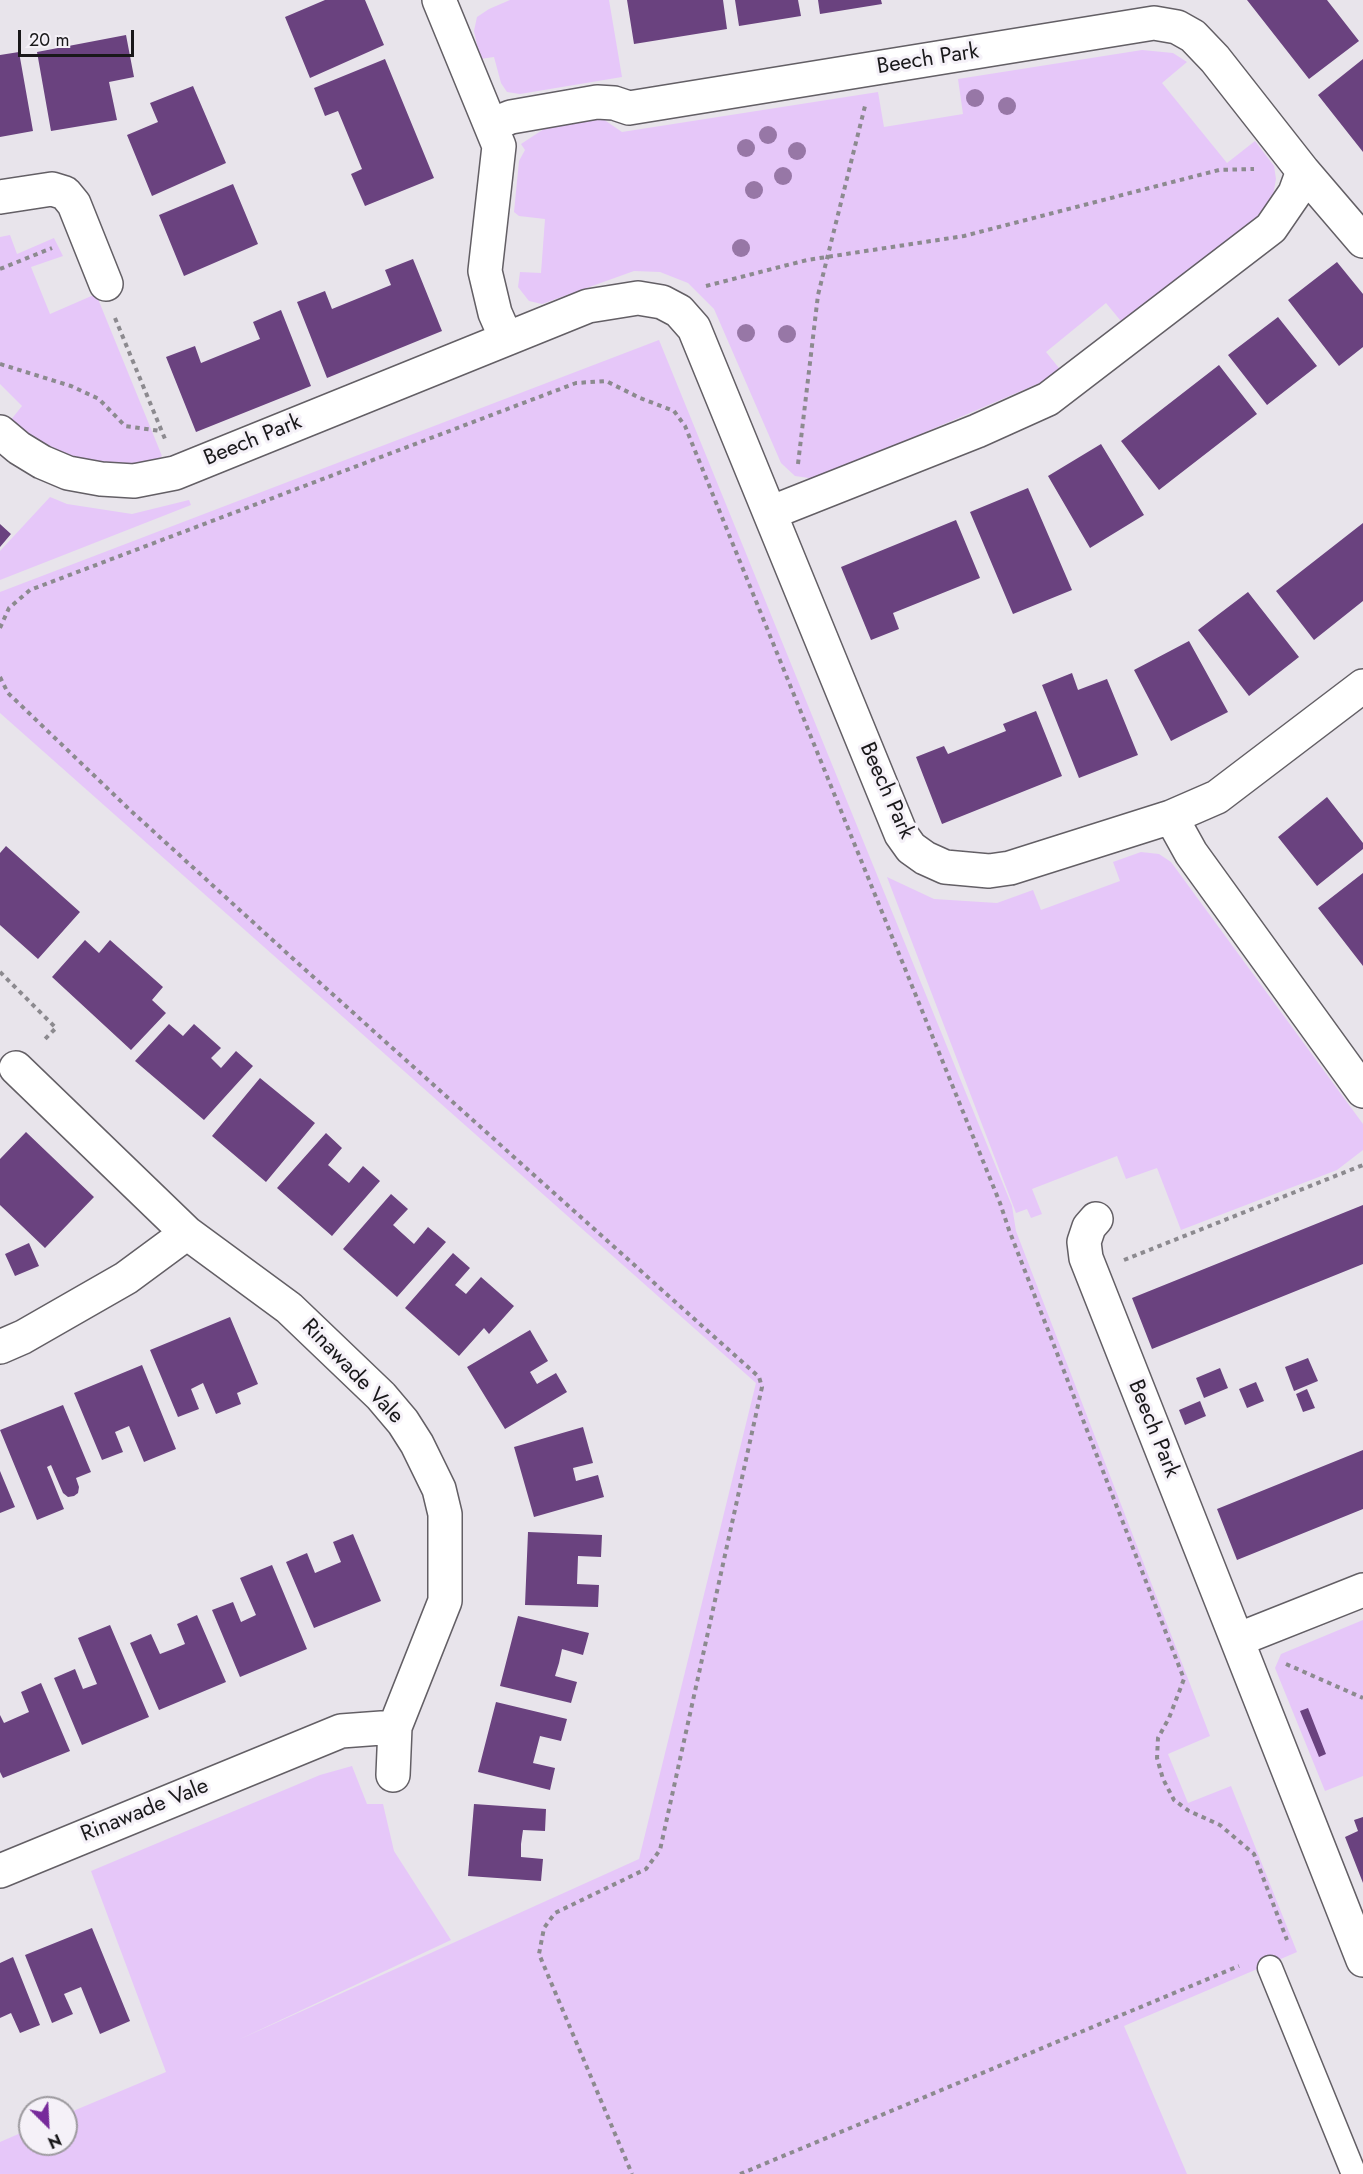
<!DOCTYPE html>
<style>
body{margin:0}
#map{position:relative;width:1363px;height:2174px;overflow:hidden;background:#e8e4eb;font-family:Jost,sans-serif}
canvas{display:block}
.north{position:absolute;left:18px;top:2096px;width:60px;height:60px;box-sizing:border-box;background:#f5f1f8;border:2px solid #9d9a9f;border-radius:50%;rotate:156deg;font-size:16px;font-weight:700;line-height:24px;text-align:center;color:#19181a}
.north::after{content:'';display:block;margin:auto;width:21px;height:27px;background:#772a9b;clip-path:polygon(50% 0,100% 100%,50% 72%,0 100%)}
.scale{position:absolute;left:18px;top:30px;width:116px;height:27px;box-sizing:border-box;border:3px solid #19181a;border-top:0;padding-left:8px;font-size:18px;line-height:21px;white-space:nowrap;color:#19181a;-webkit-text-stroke:4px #f5f1f8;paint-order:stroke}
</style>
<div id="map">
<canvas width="1363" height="2174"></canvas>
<div class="north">N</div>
<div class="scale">20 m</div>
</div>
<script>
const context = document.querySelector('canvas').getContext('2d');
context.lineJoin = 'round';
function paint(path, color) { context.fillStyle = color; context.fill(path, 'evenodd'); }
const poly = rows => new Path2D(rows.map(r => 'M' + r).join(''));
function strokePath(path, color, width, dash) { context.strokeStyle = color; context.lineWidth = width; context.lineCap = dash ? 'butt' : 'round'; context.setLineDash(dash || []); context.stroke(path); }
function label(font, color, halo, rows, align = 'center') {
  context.font = font + ' Jost,sans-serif'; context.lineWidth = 6; context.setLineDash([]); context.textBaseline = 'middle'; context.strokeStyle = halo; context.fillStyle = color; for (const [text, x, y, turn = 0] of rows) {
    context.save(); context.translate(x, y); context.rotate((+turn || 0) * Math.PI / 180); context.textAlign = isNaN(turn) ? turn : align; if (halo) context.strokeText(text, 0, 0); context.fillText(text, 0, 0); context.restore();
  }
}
paint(poly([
 [510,0,609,0,622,77,520,94,507,92,501,83,494,57,480,59,474,31,477,17,489,9],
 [1142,50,1173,53,1187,62,1162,83,1227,163,1255,141,1274,166,1276,179,1272,201,1263,216,1125,326,1106,303,1046,352,1063,373,816,479,795,476,781,463,714,309,688,283,660,272,634,271,542,304,529,301,518,287,520,272,541,273,545,219,519,216,514,212,519,161,525,150,521,144,547,127,603,119,622,132,878,92,884,127,963,114,958,79],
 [10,235,17,254,54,238,63,256,31,267,50,314,96,294,162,456,148,465,107,465,74,457,42,445,10,421,22,406,0,384,0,237],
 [659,340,1012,1206,1016,1231,1210,1736,1168,1754,1188,1803,1231,1786,1297,1952,1124,2026,1187,2174,0,2174,0,2142,30,2129,30,2144,66,2144,66,2114,166,2072,91,1871,320,1775,352,1766,367,1804,383,1804,394,1851,451,1940,238,2040,639,1859,756,1383,0,713,0,592],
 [50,497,67,504,132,514,189,500,191,505,0,580,0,551],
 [1141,852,1159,854,1171,862,1363,1124,1363,1150,1337,1170,1181,1230,1157,1168,1126,1179,1117,1156,1032,1189,1042,1214,1031,1218,1027,1209,1016,1213,887,877,934,899,997,903,1033,890,1041,910,1120,881,1113,862],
 [1363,1620,1363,1776,1325,1791,1275,1668,1281,1654]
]), '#e6c7f9');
paint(poly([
 [325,0,365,0,384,45,310,78,285,17],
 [627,0,723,0,727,29,634,44],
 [735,0,798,0,801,16,739,26],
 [818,0,881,0,882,4,820,14],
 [1247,0,1327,0,1359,41,1309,79],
 [126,35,134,77,109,82,117,120,51,131,37,52],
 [19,52,33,131,0,137,0,55],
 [385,59,434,178,365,206,351,174,362,169,338,111,325,116,314,88],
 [1363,59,1363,152,1318,95],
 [193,86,226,163,152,196,127,135,158,122,150,103],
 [233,184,258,244,184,276,159,215],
 [413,259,442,331,327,378,297,302,325,291,332,309,391,285,385,270],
 [1337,262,1363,294,1363,347,1339,366,1288,300],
 [281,310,311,386,196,432,166,357,195,346,201,363,260,339,253,322],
 [1278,317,1317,366,1267,405,1228,355],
 [1219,365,1257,414,1159,490,1121,441],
 [1101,444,1144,515,1090,548,1048,476],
 [1028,488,1072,590,1013,614,970,512],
 [956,520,980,578,893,613,899,629,871,640,841,567],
 [1363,523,1363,601,1314,640,1276,591],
 [0,524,11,534,0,547],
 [1248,592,1299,657,1249,696,1198,630],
 [1189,641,1228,712,1171,741,1134,670],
 [1072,673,1078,690,1107,679,1138,755,1079,778,1042,685],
 [1036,711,1062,776,942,824,916,757,944,746,948,754,1006,731,1003,724],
 [1327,797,1363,843,1363,849,1317,886,1278,837],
 [6,846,80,912,38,959,0,925,0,853],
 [1363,873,1363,966,1318,908],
 [85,940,99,953,110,940,163,987,152,1000,166,1013,131,1050,52,977],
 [169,1024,183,1036,194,1024,221,1048,211,1058,221,1068,236,1051,253,1066,204,1120,135,1061],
 [260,1078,315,1123,266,1182,212,1136],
 [26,1132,94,1197,45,1248,0,1205,0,1159],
 [326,1133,342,1148,328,1165,349,1183,363,1166,380,1181,332,1236,277,1188],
 [391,1194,408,1209,393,1225,414,1244,428,1227,446,1242,397,1297,343,1249],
 [1363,1205,1363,1264,1152,1349,1132,1298],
 [29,1243,39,1266,15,1276,5,1254],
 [453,1253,470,1268,455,1285,466,1294,481,1277,514,1306,489,1334,484,1328,459,1356,405,1308],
 [230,1317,258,1384,237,1393,241,1404,216,1414,203,1383,191,1389,199,1409,178,1417,150,1350],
 [530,1330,548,1361,530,1372,537,1384,556,1373,567,1392,505,1429,467,1367],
 [1308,1358,1318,1381,1294,1391,1285,1367],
 [142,1365,176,1449,144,1462,129,1426,115,1432,123,1452,102,1460,74,1393],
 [1220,1368,1228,1388,1204,1398,1196,1378],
 [1256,1382,1264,1401,1247,1408,1239,1389],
 [1307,1389,1315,1408,1303,1412,1296,1394],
 [1200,1401,1206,1416,1185,1425,1179,1410],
 [63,1405,91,1472,76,1478,79,1487,78,1493,74,1496,68,1497,63,1493,51,1465,47,1467,64,1509,37,1520,0,1430],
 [583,1427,593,1463,573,1468,576,1481,598,1475,604,1497,534,1517,514,1447],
 [1363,1450,1363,1509,1237,1560,1217,1509],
 [0,1471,15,1507,0,1513],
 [528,1532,602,1535,601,1557,578,1556,577,1584,599,1585,598,1607,525,1605],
 [353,1534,381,1601,314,1628,286,1562,307,1553,315,1573,341,1562,333,1542],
 [272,1565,307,1649,240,1677,212,1610,233,1602,241,1622,256,1615,240,1578],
 [197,1615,226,1682,159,1710,130,1643,151,1634,160,1654,173,1649,185,1644,177,1624],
 [518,1616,589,1633,583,1655,562,1649,559,1663,555,1676,577,1682,571,1703,500,1686],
 [110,1625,149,1717,82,1745,54,1678,75,1669,83,1689,97,1684,78,1638],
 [41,1683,70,1751,3,1778,0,1772,0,1715,4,1723,29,1712,21,1692],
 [496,1702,567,1719,561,1741,540,1736,533,1763,555,1768,550,1790,478,1772],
 [1308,1708,1326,1754,1319,1757,1300,1711],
 [474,1804,546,1809,545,1831,523,1830,521,1844,521,1857,543,1859,541,1881,468,1876],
 [1363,1817,1363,1883,1345,1837,1358,1831,1354,1820],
 [92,1928,130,2021,100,2034,81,1987,64,1994,73,2014,52,2023,25,1955],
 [13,1957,40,2025,20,2033,11,2013,0,2018,0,1963]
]), '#6a427f');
const service = poly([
 [1270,1968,1354,2174]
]);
const minor = poly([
 [439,0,499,146,485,271,495,313,506,338],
 [491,125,511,117,597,102,614,103,629,108,1154,23,1177,27,1193,36,1215,59,1303,171,1295,193,1271,228,1048,399,977,431,770,513],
 [1303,171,1363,241],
 [0,197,52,189,65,193,74,204,106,284],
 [0,432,19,448,42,462,68,473,101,479,134,481,175,473,588,306,638,298,662,302,679,311,694,328,901,834,911,848,925,858,945,867,989,871,1010,868,1171,817],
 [1363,686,1217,797,1171,817,1191,853,1363,1091],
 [16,1068,187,1233,289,1308,381,1396,403,1422,417,1444,439,1489,445,1514,445,1601,395,1727,393,1775],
 [1096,1219,1089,1227,1084,1242,1086,1258,1237,1640,1363,1590],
 [0,1347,23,1337,126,1278,187,1233],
 [1237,1640,1363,1960],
 [0,1871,341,1731,395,1727]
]);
strokePath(service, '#635f65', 27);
strokePath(minor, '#635f65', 36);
strokePath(poly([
 [0,269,52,248],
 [706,286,807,260,964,236,1219,170,1254,169],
 [115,318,165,439],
 [0,364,71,386,99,399,125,426,161,431],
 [798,464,818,295,865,106],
 [0,628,9,608,30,590,576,383,606,381,640,398,674,411,685,426,1000,1203,1009,1230,1184,1679,1169,1718,1158,1738,1157,1758,1163,1779,1174,1800,1189,1811,1220,1825,1254,1854,1287,1940],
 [0,677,8,693,130,810,300,965,759,1377,762,1387,660,1850,646,1869,555,1913,544,1928,539,1954,632,2174],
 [0,972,56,1028,42,1042],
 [1124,1260,1363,1165],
 [1286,1664,1363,1698],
 [740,2174,1239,1966]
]), '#8c8a8f', 4, [4.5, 4.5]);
strokePath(service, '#fff', 24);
strokePath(minor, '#fff', 33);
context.fillStyle = '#9777a6';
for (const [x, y] of [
 [975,98],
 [1007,106],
 [768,135],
 [746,148],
 [797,151],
 [783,176],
 [754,190],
 [741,248],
 [746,333],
 [787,334]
]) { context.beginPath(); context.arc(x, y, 9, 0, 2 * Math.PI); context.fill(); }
label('22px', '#19181a', '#f5f1f8', [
 ["Beech Park",928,60,-9],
 ["Beech Park",253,441,-22],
 ["Beech Park",886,791,66],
 ["Rinawade Vale",352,1372,46],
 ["Beech Park",1153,1429,68],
 ["Rinawade Vale",145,1811,-22]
]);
</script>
